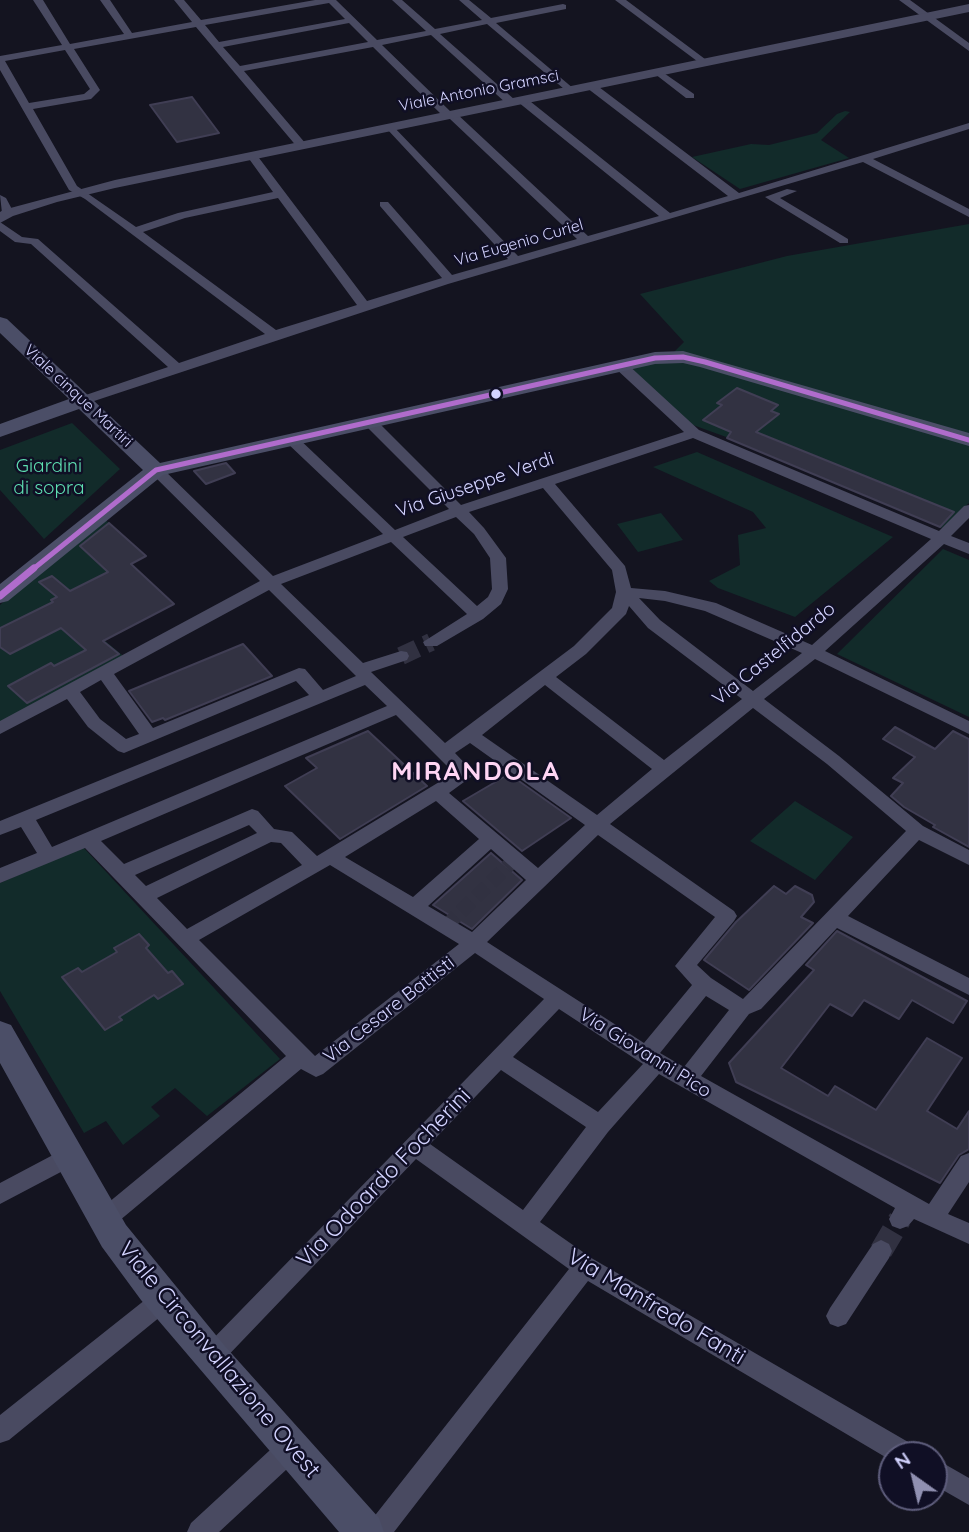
<!DOCTYPE html>
<style>
body{margin:0}
#map{position:relative;width:969px;height:1532px;overflow:hidden;background:#141420;font-family:Quicksand,sans-serif}
canvas{display:block}
.north{position:absolute;left:878px;top:1441px;width:70px;height:70px;box-sizing:border-box;background:#100f25;border:2px solid #5e5d7c;border-radius:50%;rotate:326deg;font-size:19px;font-weight:700;line-height:28px;text-align:center;color:#d3d3ff}
.north::after{content:'';display:block;margin:auto;width:24px;height:32px;background:#9090b1;clip-path:polygon(50% 0,100% 100%,50% 72%,0 100%)}
</style>
<div id="map">
<canvas width="969" height="1532"></canvas>
<div class="north">N</div>
</div>
<script>
const context = document.querySelector('canvas').getContext('2d');
context.lineJoin = 'round';
function paint(path, color) { context.fillStyle = color; context.fill(path, 'evenodd'); }
const poly = rows => new Path2D(rows.map(r => 'M' + r).join(''));
function strokePath(path, color, width, dash) { context.strokeStyle = color; context.lineWidth = width; context.lineCap = dash ? 'butt' : 'round'; context.setLineDash(dash || []); context.stroke(path); }
function label(font, color, halo, rows, align = 'center') {
  context.font = font + ' Quicksand,sans-serif'; context.lineWidth = 5; context.setLineDash([]); context.textBaseline = 'middle'; context.strokeStyle = halo; context.fillStyle = color; for (const [text, x, y, turn = 0] of rows) {
    context.save(); context.translate(x, y); context.rotate((+turn || 0) * Math.PI / 180); context.textAlign = isNaN(turn) ? turn : align; if (halo) context.strokeText(text, 0, 0); context.fillText(text, 0, 0); context.restore();
  }
}
paint(poly([
 [845,111,850,112,821,140,849,158,740,189,692,157,751,144,769,145,817,133,837,114],
 [969,224,969,438,674,352,684,342,640,294,787,256],
 [683,357,969,440,969,503,942,528,740,442,693,425,620,365],
 [72,423,120,469,44,539,0,490,0,450],
 [697,452,893,537,795,617,718,588,709,581,740,565,738,535,766,528,753,512,653,467],
 [661,513,683,540,638,552,617,524],
 [100,515,146,556,132,564,104,640,127,659,0,728,0,605],
 [943,549,969,560,969,717,837,654],
 [795,801,853,837,815,880,750,841],
 [83,847,280,1059,207,1116,175,1088,151,1107,160,1116,123,1145,106,1121,84,1133,0,991,0,883]
]), '#122b2a');
const building = poly([
 [192,97,219,133,177,142,150,105,192,97],
 [737,388,778,405,771,411,779,414,756,432,954,512,940,527,727,438,731,432,703,420,722,405,717,403,737,388],
 [226,463,235,473,206,484,194,471,226,463],
 [109,523,146,556,131,564,174,604,103,641,119,654,27,703,8,686,51,663,54,666,86,650,61,628,10,654,0,647,0,628,53,602,51,600,57,597,39,582,52,576,70,591,108,572,80,546,109,523],
 [243,644,272,676,165,720,163,718,152,722,129,691,243,644],
 [895,727,935,749,953,731,969,739,969,847,933,827,935,825,904,807,891,796,903,783,893,778,915,757,883,739,895,727],
 [368,731,427,786,340,839,285,786,317,768,306,758,368,731],
 [509,774,571,818,522,851,463,801,509,774],
 [491,853,522,880,472,929,433,905,491,853],
 [774,886,786,894,795,886,812,895,814,902,801,917,813,923,749,990,704,960,736,922,774,886],
 [837,931,967,1001,953,1023,912,1000,899,1019,864,1000,852,1016,830,1004,781,1068,828,1096,835,1086,876,1110,927,1038,962,1058,927,1111,957,1129,969,1111,969,1149,959,1155,940,1183,736,1082,729,1063,814,970,806,965,837,931],
 [139,934,149,945,146,948,168,973,172,971,183,984,158,999,154,995,119,1017,122,1020,105,1030,62,977,78,968,82,972,117,952,114,948,139,934]
]);
paint(building, '#323242');
strokePath(building, '#403e54', 2);
strokePath(poly([
 [446,926,515,859]
]), '#313141', 14, [14, 7]);
strokePath(poly([
 [401,656,431,642]
]), '#313141', 18, [18, 9]);
strokePath(poly([
 [881,1251,900,1219]
]), '#313141', 23, [23, 11]);
paint(poly([
 [33,0,43,0,70,44,124,34,100,0,110,0,132,33,192,22,174,0,184,0,201,20,315,0,336,0,377,40,426,31,392,0,402,0,435,29,482,20,459,0,469,0,491,18,563,4,566,5,566,9,496,23,574,89,574,93,570,94,487,24,440,34,515,100,515,104,507,104,431,35,382,45,451,112,456,113,588,236,659,216,518,102,518,98,526,98,670,213,728,196,587,88,587,84,595,84,739,193,969,123,969,129,873,159,969,209,969,217,863,162,448,284,82,405,77,404,77,398,168,367,31,244,15,242,0,231,0,222,22,237,38,239,179,363,265,334,85,199,69,190,0,70,0,56,62,45,33,0],
 [329,3,345,19,219,42,205,25,329,3],
 [349,23,368,42,240,66,223,47,349,23],
 [196,27,298,148,302,149,307,146,306,144,244,71,373,47,445,118,450,119,577,239,518,256,391,124,387,125,387,129,508,259,452,275,388,202,380,202,380,206,442,278,367,301,256,154,252,153,247,156,273,192,178,213,136,227,77,186,33,109,91,99,100,90,74,49,196,27],
 [65,50,90,89,84,94,29,103,5,61,65,50],
 [278,198,357,305,276,330,143,232,185,218,278,198],
 [615,0,626,0,709,62,701,64,615,0],
 [899,0,910,0,969,43,969,51,899,0],
 [658,69,694,94,694,98,686,98,655,74,653,72,658,69],
 [787,189,797,191,780,198,848,239,848,243,840,243,765,197,787,189],
 [0,195,6,198,14,213,12,215,2,213,0,195],
 [620,361,625,362,699,430,939,531,964,506,969,505,969,518,951,536,969,543,969,554,944,544,825,651,969,721,969,734,815,659,764,699,839,756,923,826,969,850,969,865,919,840,848,916,969,978,969,995,837,928,761,1009,749,1014,701,1076,929,1204,961,1156,969,1153,969,1182,948,1214,969,1223,969,1244,914,1219,908,1226,900,1229,892,1226,889,1219,895,1208,659,1074,608,1132,540,1222,593,1259,915,1446,919,1455,892,1455,892,1461,588,1281,394,1532,365,1532,369,1523,569,1269,416,1159,219,1365,211,1369,203,1365,199,1357,203,1349,544,999,475,953,323,1074,316,1077,301,1069,113,1226,105,1229,97,1226,94,1219,97,1212,286,1056,85,848,0,883,0,868,37,853,21,827,0,835,0,821,309,695,296,681,124,753,118,751,88,727,67,699,0,734,0,721,260,581,151,473,151,467,161,467,273,576,383,534,286,442,286,436,296,436,395,530,449,509,364,424,364,418,374,418,461,505,684,432,615,368,615,362,620,361],
 [693,438,931,539,812,645,716,603,665,591,631,588,625,566,555,484,693,438],
 [543,488,612,570,616,592,612,608,574,646,445,743,371,672,407,660,409,656,407,652,401,651,363,663,281,584,391,542,467,614,423,642,425,646,437,646,483,619,501,604,508,589,506,558,484,528,469,512,543,488],
 [456,517,474,534,490,558,492,589,488,597,477,606,403,537,456,517],
 [269,590,356,676,323,690,305,669,299,668,153,728,114,674,269,590],
 [639,598,665,601,705,611,802,653,753,691,660,620,639,598],
 [629,606,648,628,742,699,664,760,556,677,586,654,626,614,629,606],
 [101,680,139,734,126,739,100,719,80,692,101,680],
 [365,685,387,706,52,847,36,820,365,685],
 [545,685,652,769,597,815,482,735,545,685],
 [753,708,827,764,906,831,743,999,711,978,697,965,734,921,737,916,734,911,610,824,753,708],
 [396,715,454,773,317,856,292,832,274,829,258,811,252,809,124,864,101,841,396,715],
 [470,743,585,825,538,868,449,793,475,774,455,753,470,743],
 [436,801,479,839,413,897,345,857,436,801],
 [249,825,257,833,146,886,135,875,249,825],
 [598,835,715,917,675,966,692,985,644,1043,487,942,598,835],
 [271,842,281,843,302,865,187,929,157,898,271,842],
 [491,849,526,880,472,932,428,906,491,849],
 [330,865,459,944,315,1056,199,940,330,865],
 [706,996,729,1010,684,1067,660,1053,706,996],
 [559,1009,643,1064,598,1112,513,1057,559,1009],
 [501,1070,586,1127,523,1210,430,1144,501,1070],
 [68,1147,76,1150,79,1157,76,1164,0,1204,0,1183,68,1147],
 [881,1240,889,1244,892,1251,889,1258,846,1324,838,1327,830,1324,826,1316,830,1308,873,1244,881,1240],
 [163,1289,171,1292,175,1300,171,1308,9,1440,0,1443,0,1415,155,1292,163,1289],
 [291,1435,300,1439,304,1448,300,1457,219,1532,187,1532,191,1523,282,1439,291,1435],
 [934,1458,969,1478,969,1505,934,1485,934,1458]
]), '#494a61');
paint(poly([
 [969,4,969,12,115,188,57,202,13,216,0,223,0,212,3,210,115,180,969,4]
]), '#494a61');
paint(poly([
 [0,317,7,319,160,463,655,352,683,351,969,433,969,446,700,367,683,363,655,364,163,475,8,601,0,603,0,584,143,470,79,409,0,437,0,424,69,399,0,333,0,317],
 [0,1021,11,1025,126,1225,224,1345,379,1518,384,1532,339,1532,141,1300,102,1247,0,1063,0,1021]
]), '#4b4e67');
strokePath(poly([
 [32,570,156,470,655,358,683,357,705,362,969,440]
]), '#b06ccc', 5);
strokePath(poly([
 [0,596,34,568]
]), '#b06ccc', 7);
for (const [x, y, r, color] of [
 [496,394,6,"#d3d3ff"]
]) { const dot = new Path2D(); dot.arc(x, y, r, 0, 2 * Math.PI); context.fillStyle = color; context.fill(dot); strokePath(dot, '#100f25', 2.5); }
label('16px', '#d3d3ff', '#100f25', [
 ["Viale Antonio Gramsci",479,91,-11],
 ["Via Eugenio Curiel",519,243,-16],
 ["Viale cinque Martiri",78,396,43]
]);
label('19px', '#5edfb2', '#100f25', [
 ["Giardini",49,466],
 ["di sopra",49,488]
]);
label('19px', '#d3d3ff', '#100f25', [
 ["Via Giuseppe Verdi",475,485,-19],
 ["Via Castelfidardo",774,654,-39],
 ["Via Cesare Battisti",389,1010,-38],
 ["Via Giovanni Pico",645,1053,32]
]);
label('23px', '#d3d3ff', '#100f25', [
 ["Via Odoardo Focherini",384,1178,-46],
 ["Via Manfredo Fanti",656,1307,31],
 ["Viale Circonvallazione Ovest",219,1360,50]
]);
context.letterSpacing = '2px';
label('bold 26px', '#ffd5f4', '#100f25', [
 ["MIRANDOLA",476,772]
]);
context.letterSpacing = '0px';
</script>
